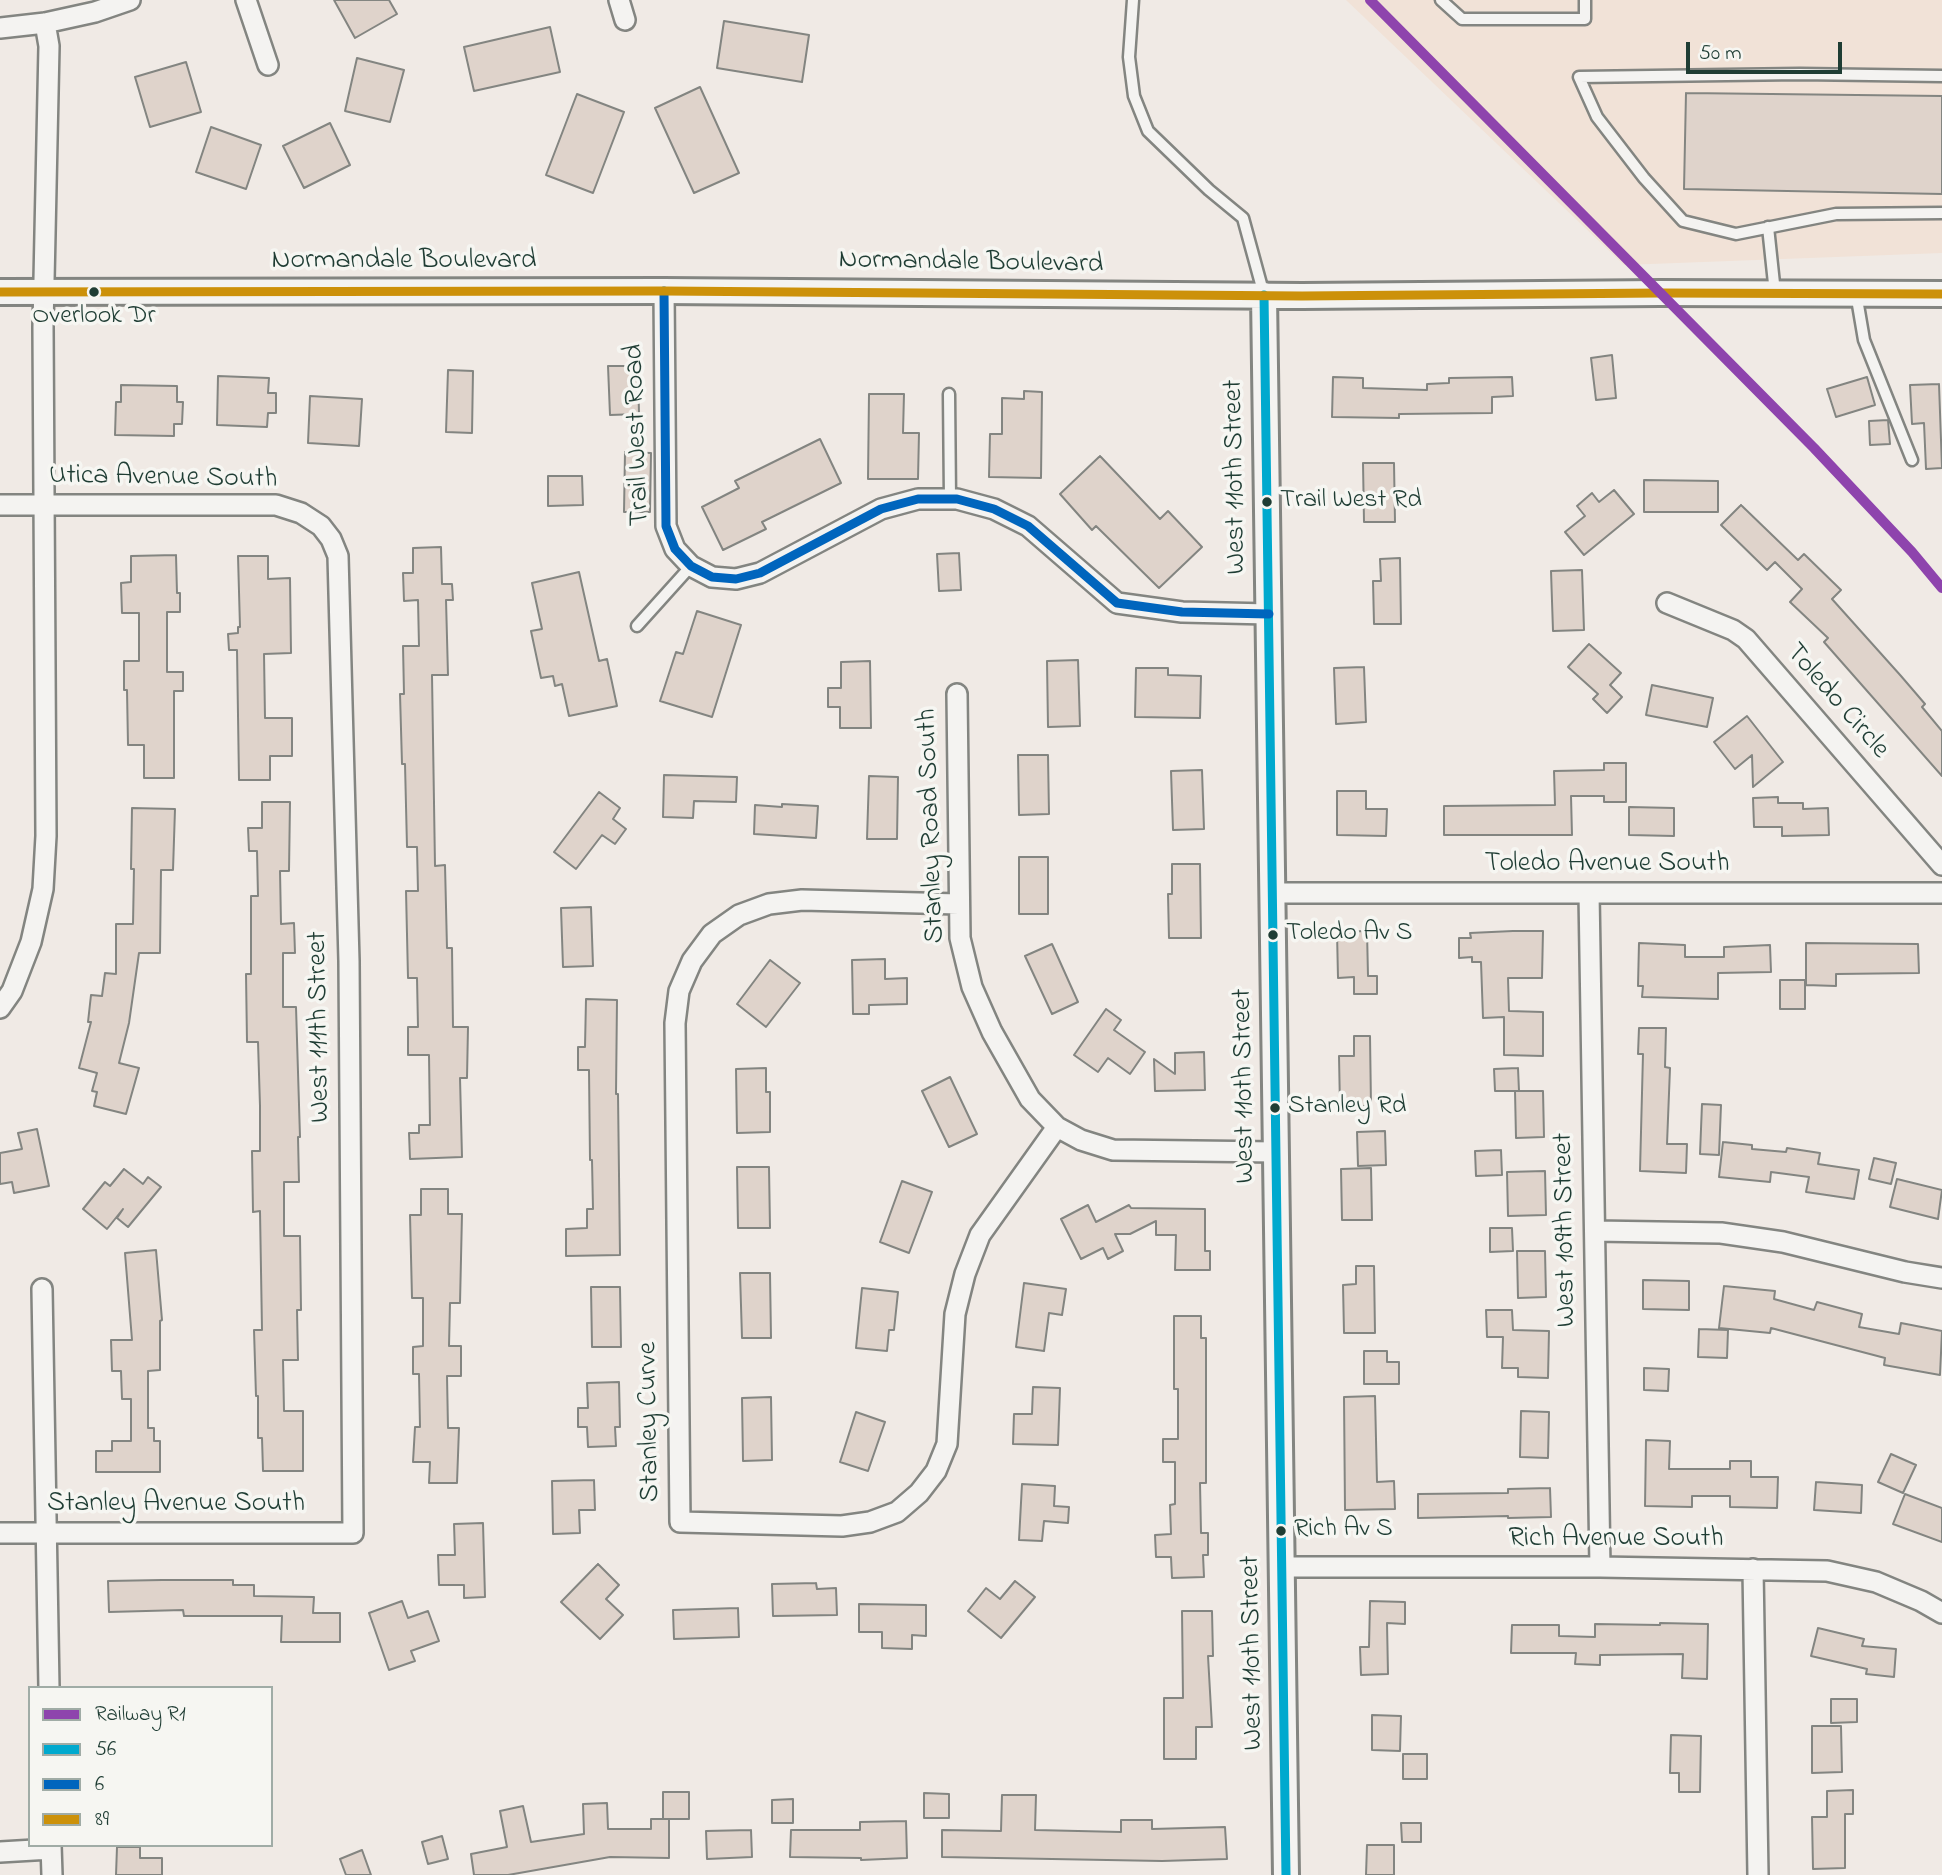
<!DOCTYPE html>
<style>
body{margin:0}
#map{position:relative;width:1942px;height:1875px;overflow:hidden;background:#f0eae5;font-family:"Indie Flower",sans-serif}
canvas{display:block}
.legend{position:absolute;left:28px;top:1686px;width:245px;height:161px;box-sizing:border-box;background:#f6f6f2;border:2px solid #a0aca6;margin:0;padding:9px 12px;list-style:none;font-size:21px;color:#1f3d34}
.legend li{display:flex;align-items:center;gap:14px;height:35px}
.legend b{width:35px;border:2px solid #a0aca6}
.scale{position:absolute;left:1686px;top:42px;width:156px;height:32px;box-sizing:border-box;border:4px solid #1f3d34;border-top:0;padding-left:9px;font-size:21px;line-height:24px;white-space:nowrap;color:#1f3d34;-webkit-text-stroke:5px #f6f6f2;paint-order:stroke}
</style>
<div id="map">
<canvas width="1942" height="1875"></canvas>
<ul class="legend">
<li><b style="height:9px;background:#8e44ad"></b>Railway R1</li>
<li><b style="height:9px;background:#00a9ce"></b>56</li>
<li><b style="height:9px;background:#0065bd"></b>6</li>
<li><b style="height:9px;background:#cc910a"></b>89</li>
</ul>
<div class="scale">50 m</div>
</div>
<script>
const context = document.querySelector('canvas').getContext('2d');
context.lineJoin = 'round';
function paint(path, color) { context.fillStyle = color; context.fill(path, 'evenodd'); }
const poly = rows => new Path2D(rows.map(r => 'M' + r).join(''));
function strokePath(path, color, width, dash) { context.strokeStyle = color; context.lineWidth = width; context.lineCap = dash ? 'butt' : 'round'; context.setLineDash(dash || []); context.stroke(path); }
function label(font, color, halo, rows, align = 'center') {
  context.font = font + ' "Indie Flower",sans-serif'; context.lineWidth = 7; context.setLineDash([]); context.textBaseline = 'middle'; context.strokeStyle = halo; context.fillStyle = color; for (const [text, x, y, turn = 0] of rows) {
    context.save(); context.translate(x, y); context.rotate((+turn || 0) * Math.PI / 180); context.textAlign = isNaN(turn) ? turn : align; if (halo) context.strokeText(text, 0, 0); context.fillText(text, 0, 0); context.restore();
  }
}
paint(poly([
 [1346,0,1942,0,1942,253,1624,265]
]), '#f1e2d7');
const building = poly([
 [334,0,389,0,397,14,355,38,334,0],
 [724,21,809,35,802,82,717,68,724,21],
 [550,27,560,72,474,91,464,47,550,27],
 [357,58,404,70,390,122,345,111,357,58],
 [186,62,201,112,150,127,135,77,186,62],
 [700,87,739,173,694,193,655,108,700,87],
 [1686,93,1942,96,1942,194,1684,189,1686,93],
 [577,94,624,112,593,193,546,175,577,94],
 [330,123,350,165,304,188,283,146,330,123],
 [211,127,261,145,246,189,196,172,211,127],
 [1612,355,1616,398,1596,400,1591,358,1612,355],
 [608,366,638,366,639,414,610,415,608,366],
 [448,370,473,371,472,433,446,432,448,370],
 [218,376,269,378,268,393,276,393,276,413,268,413,267,427,217,425,218,376],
 [1333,377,1363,378,1363,388,1427,390,1427,384,1449,383,1449,378,1512,377,1513,396,1492,397,1492,413,1399,414,1399,418,1332,417,1333,377],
 [1867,377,1875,405,1836,417,1827,389,1867,377],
 [1939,384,1942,468,1926,469,1924,423,1912,424,1910,385,1939,384],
 [121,385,177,386,177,402,183,402,182,424,174,424,174,436,115,435,116,402,121,402,121,385],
 [1024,391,1042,392,1041,478,989,477,990,434,1002,434,1002,398,1024,399,1024,391],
 [869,394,904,394,903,433,919,433,918,479,868,479,869,394],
 [310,396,362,399,359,446,308,443,310,396],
 [1888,420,1890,444,1870,445,1869,421,1888,420],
 [820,439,841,483,762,522,766,529,723,550,702,507,739,488,735,481,820,439],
 [625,452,651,453,650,512,624,512,625,452],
 [1100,456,1160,519,1168,511,1202,547,1159,588,1096,526,1092,530,1060,494,1100,456],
 [1363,463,1394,463,1395,522,1364,522,1363,463],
 [548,476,582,476,583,505,548,506,548,476],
 [1644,480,1718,481,1718,512,1644,512,1644,480],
 [1614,490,1634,514,1584,555,1565,532,1585,516,1577,506,1592,493,1599,502,1614,490],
 [1741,505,1798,560,1804,554,1841,590,1832,599,1901,676,1925,704,1922,707,1942,731,1942,776,1824,642,1828,638,1790,602,1802,589,1775,562,1767,570,1721,525,1741,505],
 [441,547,442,584,452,584,453,600,446,600,448,675,432,675,435,866,445,865,447,948,452,948,453,1027,468,1027,467,1078,460,1078,462,1157,410,1159,409,1133,419,1133,419,1125,430,1125,429,1055,408,1055,408,1027,418,1027,417,978,408,978,406,891,418,891,417,847,407,847,405,764,402,764,400,694,404,694,403,646,419,646,418,600,404,601,403,573,413,573,413,548,441,547],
 [959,553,961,590,939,591,937,554,959,553],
 [176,555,177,593,180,593,180,612,167,612,167,672,183,672,183,691,174,691,174,778,144,778,144,745,128,745,127,690,124,690,124,661,139,661,139,613,122,613,121,583,131,582,131,556,176,555],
 [238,556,268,556,268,579,290,578,291,653,264,654,265,718,292,718,292,756,270,756,270,780,239,780,237,650,229,650,228,634,238,633,238,627,240,627,238,556],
 [1400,558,1401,624,1374,624,1373,581,1381,581,1380,559,1400,558],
 [1582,570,1584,630,1553,631,1551,571,1582,570],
 [579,572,599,661,607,659,617,706,569,716,562,684,555,686,553,676,541,678,531,631,542,629,532,583,579,572],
 [697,611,741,625,712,717,660,701,676,652,683,654,697,611],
 [1589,644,1621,673,1610,685,1622,697,1607,713,1593,699,1598,694,1568,667,1589,644],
 [1078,660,1080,726,1048,727,1047,661,1078,660],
 [870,661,871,728,840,728,840,707,828,707,828,688,841,688,841,662,870,661],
 [1364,667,1366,722,1336,724,1334,668,1364,667],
 [1136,668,1168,668,1168,675,1201,676,1200,718,1135,717,1136,668],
 [1652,685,1713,698,1707,727,1646,715,1652,685],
 [1747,716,1783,762,1753,787,1752,755,1735,769,1714,742,1747,716],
 [1018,755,1048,755,1049,814,1019,815,1018,755],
 [1604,763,1626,763,1626,802,1604,802,1604,796,1571,796,1572,835,1444,835,1444,806,1555,805,1554,771,1604,770,1604,763],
 [1202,770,1204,829,1173,830,1171,771,1202,770],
 [664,775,737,777,736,802,694,801,693,818,663,817,664,775],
 [869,776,898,777,897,839,867,839,869,776],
 [1337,791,1366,791,1366,809,1387,809,1386,836,1337,835,1337,791],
 [599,792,620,808,613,819,626,829,615,844,602,835,576,869,554,852,599,792],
 [1778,797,1778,803,1803,803,1803,809,1828,808,1829,835,1782,836,1782,827,1754,827,1753,798,1778,797],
 [262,802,290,802,289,871,280,871,281,924,294,923,295,953,283,953,283,1007,296,1007,300,1137,298,1137,299,1182,284,1182,284,1236,300,1236,301,1310,297,1310,298,1360,283,1360,284,1411,303,1411,303,1471,263,1471,262,1438,258,1438,258,1396,256,1396,254,1330,262,1330,260,1211,253,1212,252,1151,260,1151,260,1106,258,1042,247,1042,246,974,251,974,251,896,258,896,257,851,249,851,248,828,262,828,262,802],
 [782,804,818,806,816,838,754,834,755,805,782,807,782,804],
 [1629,807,1674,808,1674,836,1629,835,1629,807],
 [132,808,175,809,173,870,161,870,160,953,139,953,129,1023,119,1063,139,1068,126,1114,94,1106,97,1092,92,1091,97,1073,79,1068,91,1022,88,1022,91,995,102,996,105,973,116,974,116,924,133,924,134,869,131,869,132,808],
 [1019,857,1048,857,1048,914,1019,914,1019,857],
 [1172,864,1200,864,1201,938,1169,938,1168,894,1172,894,1172,864],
 [591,907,593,966,563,967,561,908,591,907],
 [1367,931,1368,976,1377,976,1377,994,1354,994,1354,977,1338,978,1337,932,1367,931],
 [1513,931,1543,931,1542,978,1508,978,1509,1011,1543,1012,1543,1056,1504,1055,1504,1017,1483,1018,1481,962,1472,962,1472,957,1459,958,1459,938,1471,938,1470,933,1513,931],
 [1639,943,1685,945,1685,957,1724,957,1724,947,1770,945,1771,972,1718,973,1718,999,1642,997,1643,986,1638,986,1639,943],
 [1806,943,1918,944,1919,973,1836,974,1836,986,1806,985,1806,943],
 [1052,944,1078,1002,1052,1014,1025,956,1052,944],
 [885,959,885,979,907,978,907,1004,869,1005,869,1014,853,1014,852,960,885,959],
 [770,960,800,983,766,1027,737,1004,770,960],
 [1780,980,1805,980,1805,1009,1780,1009,1780,980],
 [586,999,617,1000,616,1094,618,1094,620,1255,566,1256,566,1229,587,1228,587,1209,593,1209,592,1160,590,1160,589,1070,578,1070,578,1047,585,1047,586,999],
 [1106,1009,1121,1020,1114,1030,1145,1052,1130,1074,1108,1058,1098,1072,1074,1055,1106,1009],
 [1639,1028,1666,1028,1665,1067,1670,1068,1667,1144,1687,1144,1686,1173,1640,1171,1643,1054,1638,1054,1639,1028],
 [1354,1036,1370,1036,1371,1106,1340,1107,1339,1056,1354,1056,1354,1036],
 [1204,1052,1205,1090,1155,1091,1154,1059,1175,1074,1175,1053,1204,1052],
 [766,1068,766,1092,770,1092,770,1132,737,1133,736,1069,766,1068],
 [1518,1068,1519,1091,1495,1091,1494,1069,1518,1068],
 [950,1077,977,1134,949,1147,922,1091,950,1077],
 [1515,1091,1543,1091,1544,1137,1516,1138,1515,1091],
 [1702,1104,1721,1105,1719,1155,1700,1154,1702,1104],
 [37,1129,49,1186,14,1193,12,1182,0,1184,0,1153,22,1149,18,1133,37,1129],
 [1385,1131,1386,1165,1358,1166,1357,1132,1385,1131],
 [1723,1142,1752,1145,1752,1149,1786,1152,1787,1148,1820,1153,1818,1164,1859,1170,1854,1199,1806,1192,1809,1177,1771,1172,1770,1182,1719,1177,1723,1142],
 [1501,1150,1502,1175,1476,1176,1475,1151,1501,1150],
 [1874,1158,1896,1163,1891,1184,1869,1179,1874,1158],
 [737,1167,769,1167,770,1228,738,1228,737,1167],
 [1371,1168,1372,1220,1342,1220,1341,1169,1371,1168],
 [124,1169,143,1184,148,1177,161,1187,128,1227,117,1218,123,1209,107,1229,83,1209,105,1182,110,1186,124,1169],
 [1545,1171,1546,1215,1508,1216,1507,1172,1545,1171],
 [1897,1179,1942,1190,1938,1219,1890,1207,1897,1179],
 [902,1181,932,1192,909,1253,880,1242,902,1181],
 [421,1189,448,1189,448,1214,462,1214,460,1303,450,1303,449,1346,461,1346,461,1376,447,1376,448,1428,459,1428,457,1483,429,1483,430,1462,413,1462,415,1427,420,1427,419,1374,413,1374,413,1347,423,1346,423,1298,412,1298,410,1215,421,1215,421,1189],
 [1088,1205,1096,1222,1129,1205,1131,1208,1205,1209,1205,1251,1210,1251,1210,1270,1175,1270,1176,1235,1156,1235,1156,1221,1130,1234,1115,1234,1123,1251,1108,1259,1103,1248,1081,1259,1061,1219,1088,1205],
 [1490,1228,1512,1228,1513,1251,1490,1252,1490,1228],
 [156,1250,162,1320,160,1321,160,1370,148,1371,148,1428,154,1428,154,1441,160,1441,160,1472,96,1472,96,1451,112,1451,112,1441,131,1441,131,1399,122,1399,121,1371,112,1371,111,1340,132,1340,125,1253,156,1250],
 [1517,1251,1545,1251,1546,1297,1518,1298,1517,1251],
 [1356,1266,1374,1266,1375,1333,1344,1333,1343,1285,1356,1284,1356,1266],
 [740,1273,770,1273,771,1338,742,1338,740,1273],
 [1643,1280,1689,1281,1689,1310,1643,1309,1643,1280],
 [1024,1283,1066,1289,1062,1315,1049,1313,1044,1351,1016,1347,1024,1283],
 [1724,1286,1775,1291,1774,1299,1814,1310,1817,1302,1862,1314,1859,1327,1899,1334,1901,1323,1942,1331,1940,1375,1884,1365,1885,1358,1771,1328,1770,1333,1719,1328,1724,1286],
 [591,1287,620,1287,621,1347,592,1347,591,1287],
 [862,1288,898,1292,894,1330,889,1330,887,1351,856,1348,862,1288],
 [1486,1310,1512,1310,1513,1330,1549,1331,1548,1378,1518,1377,1518,1368,1502,1368,1503,1337,1487,1337,1486,1310],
 [1174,1316,1201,1316,1201,1338,1206,1338,1206,1483,1200,1483,1201,1533,1208,1533,1208,1555,1203,1555,1204,1577,1172,1578,1171,1557,1156,1557,1155,1535,1171,1534,1170,1505,1175,1504,1175,1462,1163,1462,1163,1439,1178,1439,1178,1389,1174,1389,1174,1316],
 [1699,1329,1728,1330,1727,1358,1698,1357,1699,1329],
 [1364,1351,1387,1351,1387,1362,1399,1362,1399,1384,1364,1384,1364,1351],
 [1644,1368,1669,1369,1668,1391,1644,1390,1644,1368],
 [619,1382,620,1427,615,1427,616,1446,588,1447,587,1427,578,1427,578,1408,588,1408,587,1383,619,1382],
 [1033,1387,1060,1388,1058,1445,1013,1444,1014,1414,1032,1414,1033,1387],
 [1375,1396,1377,1482,1394,1481,1395,1509,1345,1510,1344,1397,1375,1396],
 [771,1397,772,1460,743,1461,742,1398,771,1397],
 [1521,1411,1549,1412,1548,1458,1520,1457,1521,1411],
 [856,1412,885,1422,868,1471,840,1462,856,1412],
 [1646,1440,1670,1441,1669,1469,1730,1469,1730,1461,1751,1461,1751,1477,1778,1477,1777,1508,1730,1507,1730,1496,1692,1496,1692,1507,1645,1506,1646,1440],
 [1891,1454,1916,1465,1903,1493,1878,1482,1891,1454],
 [594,1480,595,1510,579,1510,580,1533,553,1534,552,1481,594,1480],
 [1816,1482,1862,1485,1861,1513,1814,1510,1816,1482],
 [1022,1484,1055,1486,1054,1506,1069,1507,1068,1523,1044,1521,1042,1541,1019,1540,1022,1484],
 [1550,1488,1551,1517,1508,1518,1508,1516,1418,1518,1418,1494,1508,1493,1508,1489,1550,1488],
 [1905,1494,1942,1508,1942,1542,1893,1524,1905,1494],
 [483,1523,485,1597,464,1598,464,1585,439,1585,438,1555,455,1555,454,1524,483,1523],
 [598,1564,619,1585,606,1599,623,1615,600,1639,561,1602,598,1564],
 [162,1580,233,1580,233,1585,254,1585,254,1596,314,1597,313,1613,340,1613,340,1642,281,1642,282,1616,184,1616,183,1610,109,1612,108,1581,162,1580],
 [1015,1581,1035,1597,1001,1638,968,1611,986,1588,1000,1599,1015,1581],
 [816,1583,817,1589,836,1588,837,1615,773,1616,772,1584,816,1583],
 [402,1601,408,1618,428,1611,439,1641,411,1651,415,1661,389,1670,369,1613,402,1601],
 [1370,1601,1405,1602,1405,1624,1387,1623,1388,1674,1361,1675,1360,1647,1369,1647,1370,1601],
 [859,1604,926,1605,926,1636,912,1635,912,1649,882,1648,882,1632,859,1632,859,1604],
 [738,1608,739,1637,674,1639,673,1610,738,1608],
 [1182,1611,1212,1611,1213,1656,1208,1656,1212,1727,1196,1727,1196,1759,1164,1759,1164,1698,1183,1698,1182,1611],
 [1660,1623,1708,1624,1707,1679,1682,1678,1683,1654,1600,1655,1600,1665,1575,1664,1576,1653,1511,1653,1512,1625,1559,1625,1559,1636,1595,1637,1595,1624,1660,1625,1660,1623],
 [1818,1628,1864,1639,1862,1646,1896,1649,1894,1677,1866,1674,1867,1669,1811,1656,1818,1628],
 [1831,1699,1857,1699,1857,1722,1831,1723,1831,1699],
 [1372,1715,1401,1716,1400,1751,1372,1750,1372,1715],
 [1812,1726,1841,1726,1842,1772,1812,1773,1812,1726],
 [1671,1735,1701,1736,1700,1792,1679,1792,1679,1773,1670,1773,1671,1735],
 [1403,1754,1427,1754,1427,1779,1403,1779,1403,1754],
 [1853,1790,1853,1814,1845,1814,1845,1868,1813,1869,1812,1817,1827,1817,1827,1791,1853,1790],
 [663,1792,689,1792,689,1819,663,1819,663,1792],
 [924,1793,949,1794,949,1818,924,1818,924,1793],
 [1002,1795,1036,1795,1035,1830,1121,1832,1121,1820,1152,1820,1152,1829,1225,1827,1227,1859,1162,1861,942,1857,942,1830,1001,1831,1002,1795],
 [793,1799,793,1823,772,1823,772,1800,793,1799],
 [607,1803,608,1829,651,1829,651,1819,669,1819,669,1858,610,1857,508,1875,474,1875,471,1854,507,1847,500,1811,523,1806,531,1842,584,1834,583,1804,607,1803],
 [906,1821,907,1858,861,1860,861,1858,790,1857,791,1830,860,1830,860,1822,906,1821],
 [1401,1823,1421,1823,1421,1842,1402,1842,1401,1823],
 [751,1830,752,1857,707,1859,706,1831,751,1830],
 [442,1836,448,1859,428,1864,422,1842,442,1836],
 [1367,1845,1394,1845,1394,1875,1366,1875,1367,1845],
 [117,1847,140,1847,140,1858,162,1858,162,1875,116,1875,117,1847],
 [362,1850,371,1875,346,1875,340,1859,362,1850]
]);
paint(building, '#dfd3cb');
strokePath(building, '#838581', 2);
const service = poly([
 [1133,0,1129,57,1134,96,1148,131,1209,190,1243,218,1264,295],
 [1441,0,1462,19,1585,19,1585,0],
 [1942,76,1800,74,1579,77,1597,117,1644,178,1683,221,1736,234,1836,214,1942,213],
 [1768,227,1775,293],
 [1856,293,1864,340,1912,460],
 [949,394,950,499],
 [637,626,691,566]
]);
const minor = poly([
 [246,0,268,65],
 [619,0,625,20],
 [0,28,45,23,95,12,130,0],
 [664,291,666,526,675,549,691,566,712,577,736,579,760,573,881,509,918,499,957,499,994,509,1028,526,1117,603,1182,612,1269,614],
 [0,505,276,505,301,513,321,526,331,539,338,556,349,961,353,1533,0,1533],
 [1667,603,1733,630,1746,639,1942,865],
 [957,694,960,938,972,987,992,1032,1030,1099,1057,1127,1081,1140,1113,1150,1276,1152],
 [1273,893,1942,893],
 [1589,893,1600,1567],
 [959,904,802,900,769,904,739,915,712,934,692,961,679,991,675,1023,680,1522,842,1526,870,1522,897,1512,919,1493,936,1471,947,1444,955,1314,965,1274,980,1235,1057,1127],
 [0,1008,12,991,31,942,43,889,46,836,43,327,49,46,45,23],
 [1595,1231,1721,1233,1783,1242,1905,1272,1942,1278],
 [42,1289,49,1688],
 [1282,1567,1600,1567,1827,1571,1876,1582,1921,1601,1942,1613],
 [1753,1569,1758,1875],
 [51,1845,52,1875],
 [0,1852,51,1849]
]);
const tertiary = poly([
 [0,292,664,291,1302,296,1660,293,1942,294],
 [1264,295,1286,1875]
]);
strokePath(service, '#838581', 15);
strokePath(minor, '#838581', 24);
strokePath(tertiary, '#838581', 30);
strokePath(service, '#f4f3f1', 10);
strokePath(minor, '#f4f3f1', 19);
strokePath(tertiary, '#f4f3f1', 24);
strokePath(poly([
 [1264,295,1286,1875]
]), '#00a9ce', 9);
strokePath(poly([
 [664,291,666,526,675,549,691,566,712,577,736,579,760,573,881,509,918,499,957,499,994,509,1028,526,1117,603,1182,612,1269,614]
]), '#0065bd', 9);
strokePath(poly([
 [0,292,664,291,1302,296,1660,293,1942,294]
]), '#cc910a', 9);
strokePath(poly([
 [1370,0,1814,448,1912,552,1942,588]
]), '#8e44ad', 10);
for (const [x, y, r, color] of [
 [94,292,6,"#1f3d34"],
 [1267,502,6,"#1f3d34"],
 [1273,935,6,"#1f3d34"],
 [1275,1108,6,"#1f3d34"],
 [1281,1531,6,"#1f3d34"]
]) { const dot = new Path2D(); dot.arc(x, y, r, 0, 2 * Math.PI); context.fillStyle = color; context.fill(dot); strokePath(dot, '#f6f6f2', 2.5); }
label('26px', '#1f3d34', '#f6f6f2', [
 ["Overlook Dr",94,318,"center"],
 ["Trail West Rd",1280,502],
 ["Toledo Av S",1286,935],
 ["Stanley Rd",1288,1108],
 ["Rich Av S",1294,1531]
], 'left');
label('28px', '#1f3d34', '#f6f6f2', [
 ["Normandale Boulevard",404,262],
 ["Normandale Boulevard",971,264,1],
 ["Trail West Road",639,435,-92],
 ["West 110th Street",1237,477,-91],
 ["Utica Avenue South",163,479,1],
 ["Toledo Circle",1836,702,49],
 ["Stanley Road South",933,826,-92],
 ["Toledo Avenue South",1607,865],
 ["West 111th Street",321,1027,-91],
 ["West 110th Street",1246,1086,-91],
 ["West 109th Street",1567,1230,-91],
 ["Stanley Curve",651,1422,-91],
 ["Stanley Avenue South",176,1505],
 ["Rich Avenue South",1616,1540],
 ["West 110th Street",1254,1653,-91]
]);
</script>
